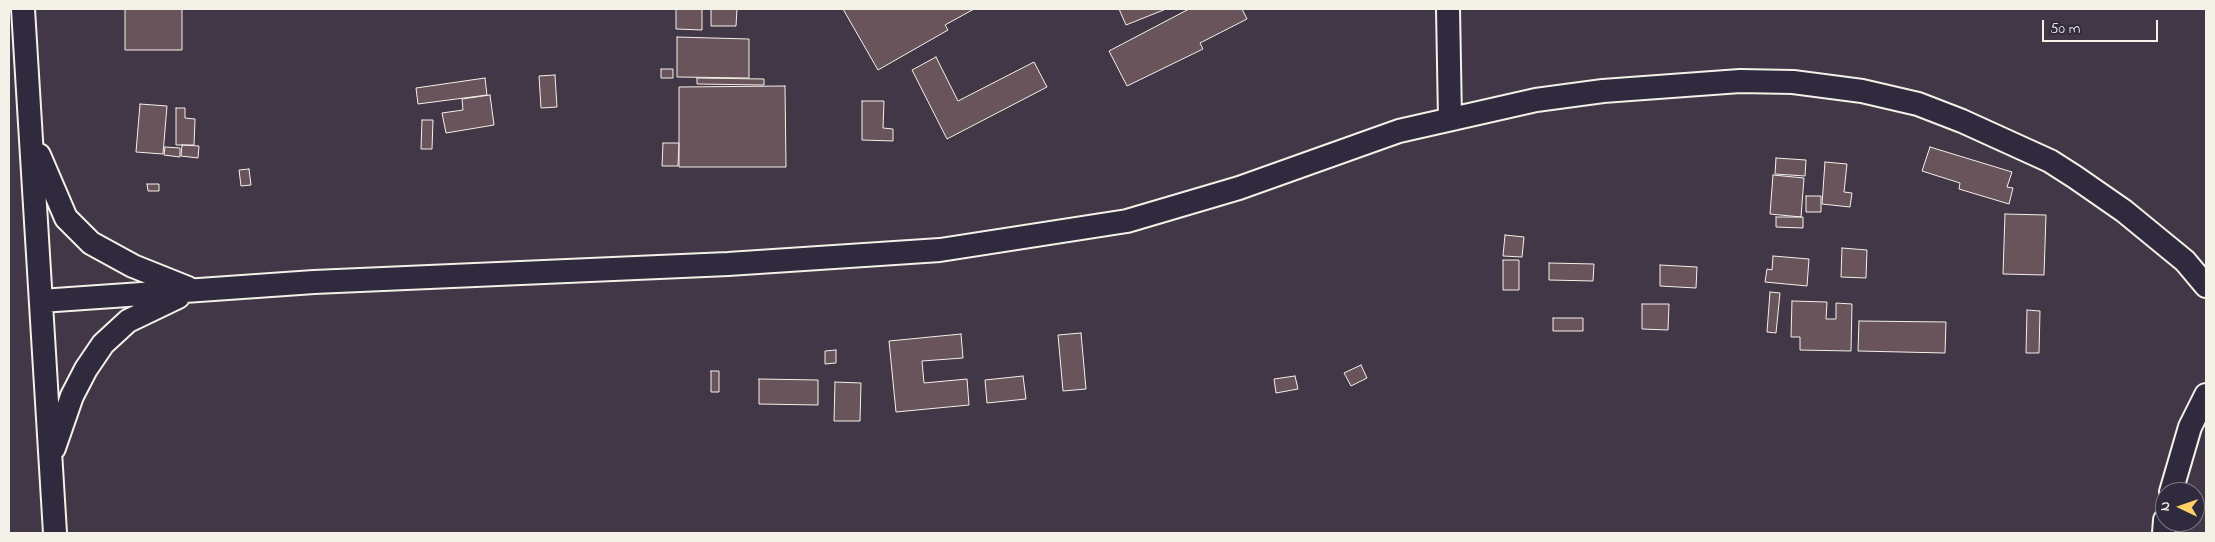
<!DOCTYPE html>
<style>
body{margin:0}
#map{position:relative;width:2215px;height:542px;overflow:hidden;background:#2f2a3d;font-family:"Indie Flower",sans-serif}
canvas{display:block}
.frame{position:absolute;inset:0;border:10px solid #f4f1e8;pointer-events:none}
.north{position:absolute;left:2155px;top:482px;width:50px;height:50px;box-sizing:border-box;background:#2f2a3d;border:1px solid #7e7a81;border-radius:50%;rotate:273deg;font-size:14px;font-weight:700;line-height:20px;text-align:center;color:#f4f1e8}
.north::after{content:'';display:block;margin:auto;width:18px;height:22px;background:#ffd166;clip-path:polygon(50% 0,100% 100%,50% 72%,0 100%)}
.scale{position:absolute;left:2042px;top:20px;width:116px;height:22px;box-sizing:border-box;border:2px solid #f4f1e8;border-top:0;padding-left:6px;font-size:15px;line-height:18px;white-space:nowrap;color:#f4f1e8;-webkit-text-stroke:4px #2f2a3d;paint-order:stroke}
</style>
<div id="map">
<canvas width="2215" height="542"></canvas>
<div class="frame"></div>
<div class="north">N</div>
<div class="scale">50 m</div>
</div>
<script>
const context = document.querySelector('canvas').getContext('2d');
context.lineJoin = 'round';
function paint(path, color) { context.fillStyle = color; context.fill(path, 'evenodd'); }
const poly = rows => new Path2D(rows.map(r => 'M' + r).join(''));
function strokePath(path, color, width, dash) { context.strokeStyle = color; context.lineWidth = width; context.lineCap = dash ? 'butt' : 'round'; context.setLineDash(dash || []); context.stroke(path); }
paint(poly([
 [9,9,2206,9,2206,533,9,533],
 [2165,492,2195,492,2195,522,2165,522]
]), '#413746');
const building = poly([
 [125,9,182,9,182,50,125,50,125,9],
 [676,9,702,9,702,30,676,29,676,9],
 [711,9,737,9,736,26,711,26,711,9],
 [843,9,974,9,945,25,948,30,878,70,843,9],
 [1119,9,1166,9,1126,25,1119,9],
 [1189,9,1242,9,1247,19,1200,43,1203,49,1127,86,1109,51,1189,9],
 [677,37,749,39,749,78,677,77,677,37],
 [936,57,958,101,1034,62,1047,87,947,139,912,70,936,57],
 [661,69,673,69,673,78,661,78,661,69],
 [555,75,557,107,541,108,539,76,555,75],
 [485,78,487,95,418,104,416,88,485,78],
 [697,78,764,79,764,85,697,84,697,78],
 [785,86,786,167,679,167,679,87,785,86],
 [490,95,494,125,446,133,442,113,463,110,462,99,490,95],
 [862,101,884,101,883,128,893,129,893,141,862,140,862,101],
 [140,104,167,106,163,154,136,152,140,104],
 [176,108,185,108,185,118,195,119,194,145,176,145,176,108],
 [422,120,433,120,432,149,421,149,422,120],
 [663,143,679,143,678,166,662,166,663,143],
 [182,145,199,146,198,158,181,156,182,145],
 [165,147,180,148,180,157,164,155,165,147],
 [1930,147,2012,172,2007,187,2013,188,2009,204,1959,189,1960,183,1922,171,1930,147],
 [1776,158,1806,160,1805,176,1775,174,1776,158],
 [1825,162,1847,164,1844,192,1852,193,1850,207,1822,204,1825,162],
 [249,169,251,185,241,186,239,170,249,169],
 [1773,175,1804,178,1801,217,1770,214,1773,175],
 [147,184,159,184,159,191,148,191,147,184],
 [1806,196,1821,196,1821,212,1806,212,1806,196],
 [2005,214,2046,215,2044,275,2003,274,2005,214],
 [1776,217,1803,217,1803,228,1776,227,1776,217],
 [1505,235,1524,237,1522,257,1503,256,1505,235],
 [1842,248,1867,250,1866,278,1841,277,1842,248],
 [1773,256,1809,259,1807,286,1765,282,1767,269,1772,270,1773,256],
 [1503,260,1519,260,1519,290,1503,290,1503,260],
 [1549,263,1594,264,1593,281,1549,280,1549,263],
 [1660,265,1697,267,1696,288,1660,286,1660,265],
 [1770,292,1780,293,1776,333,1767,332,1770,292],
 [1792,301,1827,302,1826,319,1836,319,1836,303,1852,304,1851,351,1800,350,1800,337,1791,337,1792,301],
 [1642,304,1669,304,1668,330,1642,329,1642,304],
 [2027,310,2040,311,2039,353,2026,353,2027,310],
 [1553,318,1583,318,1583,331,1553,331,1553,318],
 [1859,321,1946,322,1945,353,1858,351,1859,321],
 [1081,333,1086,389,1063,391,1058,335,1081,333],
 [961,334,963,358,922,361,924,383,967,379,969,405,896,412,889,341,961,334],
 [836,350,836,363,825,364,825,351,836,350],
 [1361,365,1367,378,1351,386,1344,373,1361,365],
 [711,371,719,371,719,392,711,392,711,371],
 [1023,376,1026,399,987,403,985,380,1023,376],
 [1295,376,1298,389,1276,393,1274,379,1295,376],
 [759,379,818,380,818,405,759,404,759,379],
 [835,382,861,383,860,421,834,421,835,382]
]);
paint(building, '#6a545b');
strokePath(building, '#f4f1e8', 1);
const minor = poly([
 [23,9,55,533],
 [1448,9,1450,119],
 [39,155,66,218,91,243,133,266,188,288],
 [41,301,314,282,728,264,940,250,1127,221,1239,188,1399,131,1536,100,1603,91,1740,81,1793,82,1862,91,1918,104,1962,121,2050,161,2075,177,2124,211,2185,261,2206,286],
 [54,448,72,396,86,369,103,344,128,321,178,297],
 [2171,492,2190,427,2206,395],
 [2164,533,2165,520]
]);
strokePath(minor, '#f4f1e8', 26);
strokePath(minor, '#2f2a3d', 22);
</script>
